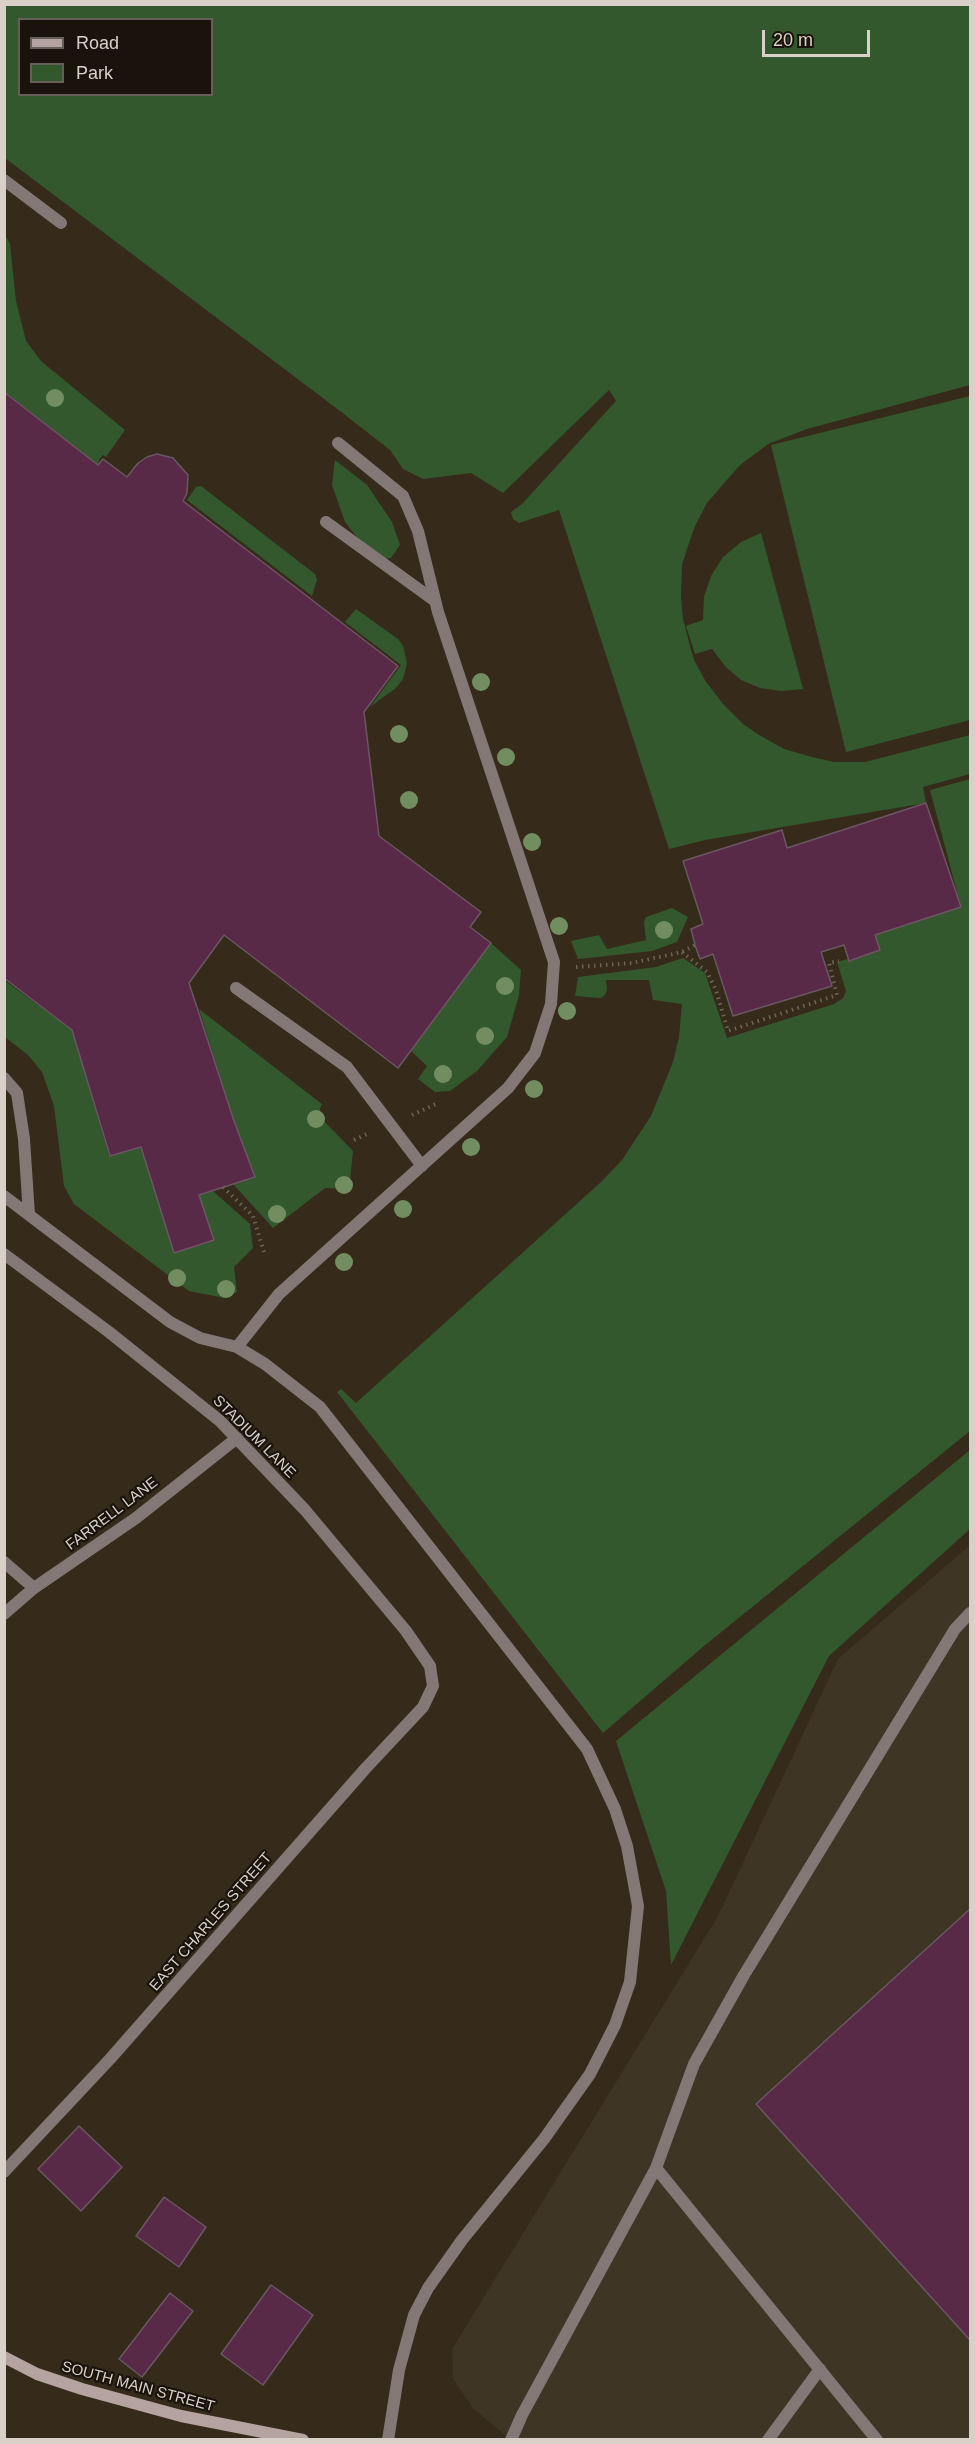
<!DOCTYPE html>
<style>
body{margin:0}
#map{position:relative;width:975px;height:2444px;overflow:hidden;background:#362a1a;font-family:Helvetica,sans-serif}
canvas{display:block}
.frame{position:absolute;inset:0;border:6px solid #d9d1c8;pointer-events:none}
.legend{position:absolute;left:18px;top:18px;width:195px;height:78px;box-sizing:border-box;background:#19130c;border:2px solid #665f57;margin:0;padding:8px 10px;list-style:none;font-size:18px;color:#d9d1c8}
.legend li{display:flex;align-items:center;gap:12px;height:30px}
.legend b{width:30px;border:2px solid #665f57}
.scale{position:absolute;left:762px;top:30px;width:108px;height:27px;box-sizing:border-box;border:3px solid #d9d1c8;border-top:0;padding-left:8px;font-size:18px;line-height:21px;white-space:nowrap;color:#d9d1c8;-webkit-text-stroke:4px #19130c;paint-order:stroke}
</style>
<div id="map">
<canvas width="975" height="2444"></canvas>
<div class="frame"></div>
<ul class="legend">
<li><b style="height:8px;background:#b5a3a0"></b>Road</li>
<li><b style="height:16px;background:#33582d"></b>Park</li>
</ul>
<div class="scale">20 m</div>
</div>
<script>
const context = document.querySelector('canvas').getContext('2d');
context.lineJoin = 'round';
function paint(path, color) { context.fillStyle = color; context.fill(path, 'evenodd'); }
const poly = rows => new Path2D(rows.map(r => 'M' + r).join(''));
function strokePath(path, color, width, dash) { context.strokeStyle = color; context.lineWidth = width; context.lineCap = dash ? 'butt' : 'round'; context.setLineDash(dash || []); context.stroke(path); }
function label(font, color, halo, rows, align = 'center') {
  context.font = font + ' Helvetica,sans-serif'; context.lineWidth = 4.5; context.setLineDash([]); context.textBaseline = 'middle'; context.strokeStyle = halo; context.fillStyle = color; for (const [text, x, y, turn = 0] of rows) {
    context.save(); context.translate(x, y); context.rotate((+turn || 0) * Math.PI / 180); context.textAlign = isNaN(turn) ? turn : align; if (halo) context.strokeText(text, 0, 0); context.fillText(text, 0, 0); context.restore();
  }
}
paint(poly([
 [970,1545,970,2439,509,2439,473,2408,453,2379,452,2349,718,1916,838,1659]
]), '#3e3525');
paint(poly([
 [4,5,970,5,970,385,807,429,768,444,739,466,707,503,695,526,687,549,682,565,681,597,683,619,690,646,694,660,706,682,724,705,743,724,761,736,784,749,812,757,834,762,865,762,970,735,970,774,923,787,926,803,705,840,669,849,559,510,519,523,513,519,511,512,522,504,616,401,609,390,503,493,471,473,423,479,403,469,390,450,340,411,5,158],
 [20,20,212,20,212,94,20,94],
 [4,233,10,244,16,301,26,341,41,361,125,430,106,457,103,455,99,460,98,465,5,392],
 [970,396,970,720,846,752,771,445],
 [335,460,367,485,392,522,400,545,391,558,383,559,360,541,345,522,332,485],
 [201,486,315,574,317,580,312,596,187,500,196,487],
 [761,533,803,689,781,691,760,688,741,680,725,666,712,649,695,654,686,626,703,620,704,597,711,576,723,557,741,542],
 [356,609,398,639,403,646,407,663,403,679,396,688,370,707,401,665,345,622],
 [970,779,970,1431,704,1646,603,1733,337,1392,341,1389,356,1403,601,1182,622,1160,651,1116,673,1062,679,1037,682,1004,653,1000,649,980,606,980,607,989,605,995,601,998,575,996,578,977,656,967,683,958,705,973,727,1038,834,1004,843,998,846,991,837,962,880,950,875,935,961,907,930,790],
 [672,908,688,917,677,942,652,951,578,959,571,941,599,935,607,949,646,940,644,922,646,917],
 [491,943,521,970,519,995,507,1037,477,1071,450,1091,435,1092,418,1079,427,1066,411,1051],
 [4,980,72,1030,109,1156,141,1147,174,1253,214,1240,199,1195,213,1191,250,1224,253,1248,234,1267,237,1292,224,1298,189,1291,74,1204,64,1186,54,1106,42,1072,28,1055,5,1037],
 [199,1009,322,1104,318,1115,353,1151,349,1189,325,1188,273,1228,233,1184,255,1176,234,1121],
 [970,1450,970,1529,829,1656,671,1965,666,1891,616,1741]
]), '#33582d');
const building = poly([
 [4,392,98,465,103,459,127,477,138,463,147,457,157,454,173,458,188,475,187,493,183,501,398,666,364,712,379,836,481,912,470,927,491,943,398,1068,224,935,189,983,234,1121,255,1177,199,1195,214,1240,174,1253,141,1147,110,1156,72,1030,4,978,4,392],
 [926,803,961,907,875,935,880,950,849,961,844,945,821,952,832,986,733,1016,713,954,700,959,695,945,691,929,703,924,683,861,782,830,787,848,926,803],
 [970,1909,970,2340,756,2104,970,1909],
 [79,2126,122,2167,81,2211,38,2169,79,2126],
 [164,2197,206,2227,179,2267,136,2236,164,2197],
 [271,2285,313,2315,263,2385,221,2354,271,2285],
 [170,2293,193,2311,142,2377,119,2359,170,2293]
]);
paint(building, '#592948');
strokePath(building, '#6b5763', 1.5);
strokePath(poly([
 [682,952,707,972,716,990,728,1031,837,995,829,963,839,961],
 [576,967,632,963,682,952,695,945],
 [412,1115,438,1103],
 [354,1140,367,1134],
 [223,1187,253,1216,264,1252]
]), '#6e6456', 4, [1.5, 4.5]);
strokePath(poly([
 [4,180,61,223],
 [326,522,435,601],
 [236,988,347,1067,422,1166],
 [4,1078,17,1093,24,1139,29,1215],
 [4,1196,170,1322,200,1338,237,1347,265,1364,320,1407,587,1749,615,1809,627,1846,638,1906,630,1982,615,2025,590,2074,544,2139,462,2240,428,2288,414,2315,399,2370,388,2440],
 [237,1347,279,1294,508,1088,535,1053,551,1004,554,962,438,612,418,531,403,496,338,443],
 [656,2168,877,2440],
 [511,2440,522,2415,656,2168,694,2064,744,1975,955,1629,970,1613],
 [768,2440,820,2369]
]), '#837876', 12);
strokePath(poly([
 [4,1254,109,1332,220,1421,305,1510,406,1631,430,1666,433,1686,423,1707,365,1769,110,2059,4,2172],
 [4,1562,34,1588],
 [4,1614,34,1588,136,1518,237,1438]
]), '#837876', 12);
strokePath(poly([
 [4,2357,37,2374,82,2389,181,2416,303,2440]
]), '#b5a3a0', 12);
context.fillStyle = '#728e60';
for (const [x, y] of [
 [55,398],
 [481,682],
 [399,734],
 [506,757],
 [409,800],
 [532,842],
 [559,926],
 [664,930],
 [505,986],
 [567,1011],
 [485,1036],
 [443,1074],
 [534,1089],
 [316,1119],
 [471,1147],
 [344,1185],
 [403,1209],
 [277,1214],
 [344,1262],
 [177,1278],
 [226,1289]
]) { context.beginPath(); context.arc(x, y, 9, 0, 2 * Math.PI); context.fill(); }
label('15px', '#d9d1c8', '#19130c', [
 ["STADIUM LANE",254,1437,45],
 ["FARRELL LANE",112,1514,-37],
 ["EAST CHARLES STREET",211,1922,-49],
 ["SOUTH MAIN STREET",138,2387,15]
]);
</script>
